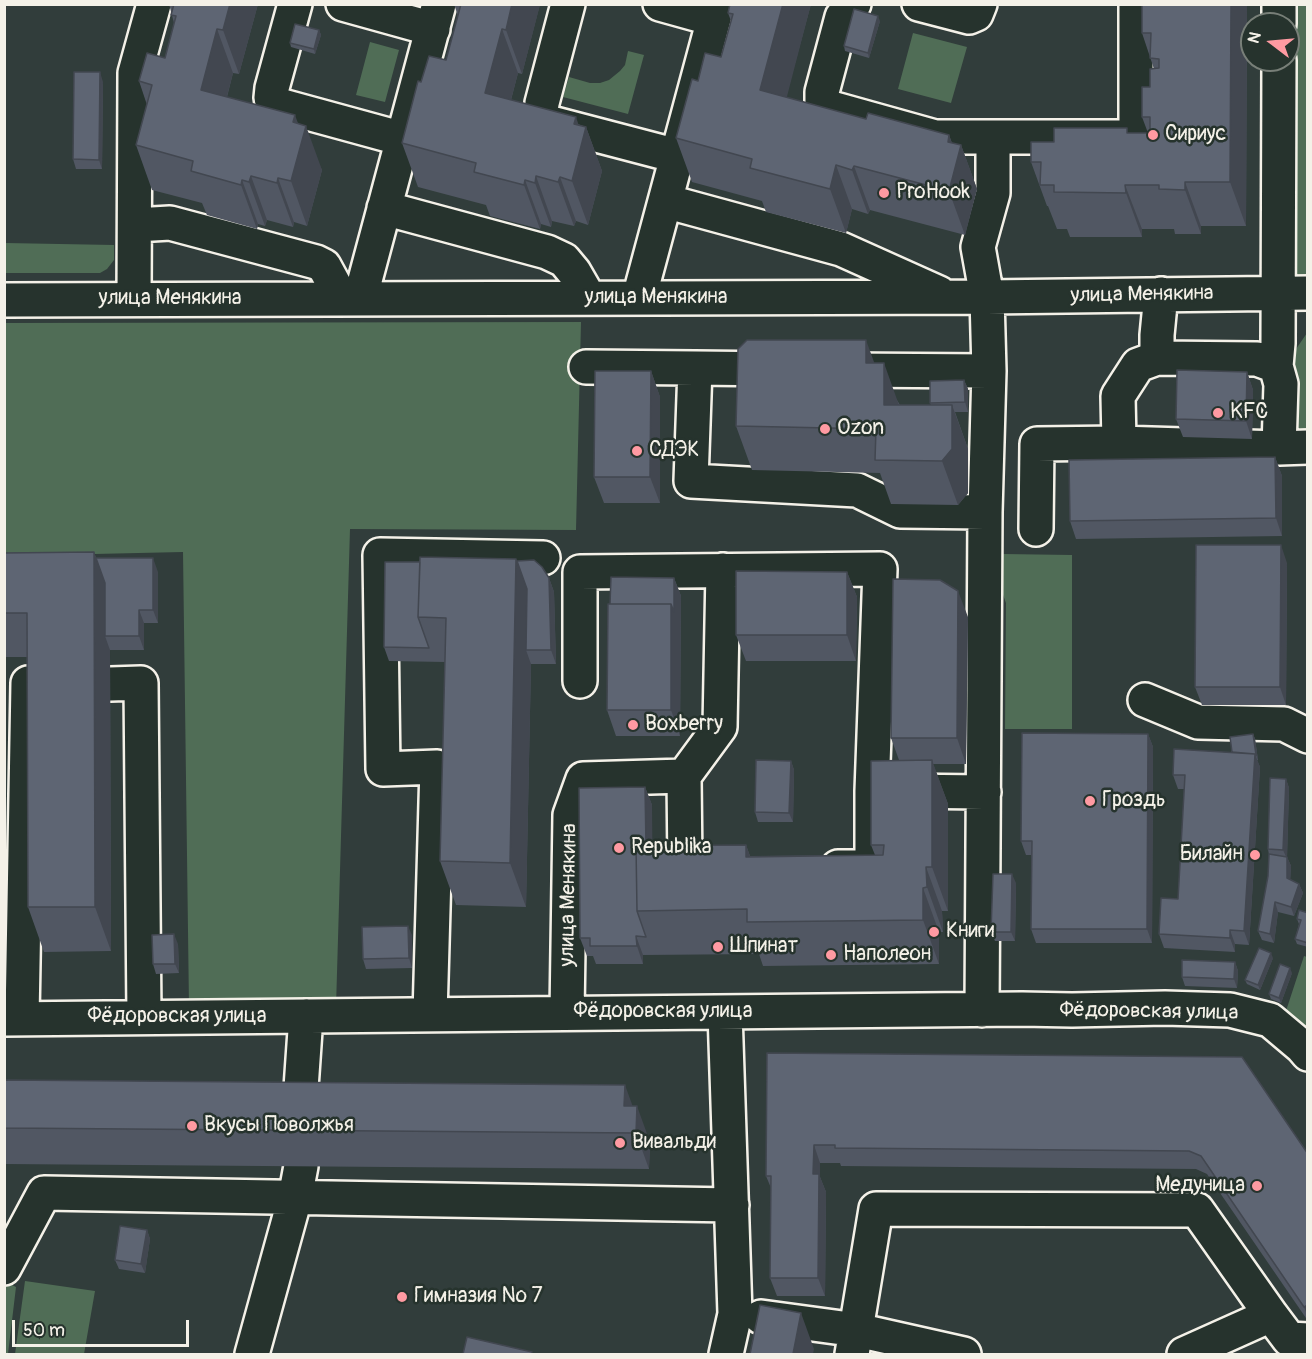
<!DOCTYPE html>
<meta charset="utf-8">
<style>
body{margin:0}
#map{position:relative;width:1312px;height:1359px;overflow:hidden;background:#313d3b;font-family:Pangolin,sans-serif}
canvas{display:block}
.frame{position:absolute;inset:0;border:6px solid #f4f1e8;pointer-events:none}
.north{position:absolute;left:1240px;top:12px;width:60px;height:60px;box-sizing:border-box;background:#26332d;border:2px solid #787f78;border-radius:50%;rotate:286deg;font-size:16px;font-weight:700;line-height:24px;text-align:center;color:#f4f1e8}
.north::after{content:'';display:block;margin:auto;width:21px;height:27px;background:#ff9aa2;clip-path:polygon(50% 0,100% 100%,50% 72%,0 100%)}
.scale{position:absolute;left:12px;top:1320px;width:177px;height:27px;box-sizing:border-box;border:3px solid #f4f1e8;border-top:0;padding-left:8px;font-size:18px;line-height:21px;white-space:nowrap;color:#f4f1e8;-webkit-text-stroke:4px #26332d;paint-order:stroke}
</style>
<div id="map">
<canvas width="1312" height="1359"></canvas>
<div class="frame"></div>
<div class="north">N</div>
<div class="scale">50 m</div>
</div>
<script>
const context = document.querySelector('canvas').getContext('2d');
context.lineJoin = 'round';
function paint(path, color) { context.fillStyle = color; context.fill(path, 'evenodd'); }
const poly = rows => new Path2D(rows.map(r => 'M' + r).join(''));
function strokePath(path, color, width, dash) { context.strokeStyle = color; context.lineWidth = width; context.lineCap = dash ? 'butt' : 'round'; context.setLineDash(dash || []); context.stroke(path); }
function label(font, color, halo, rows, align = 'center') {
  context.font = font + ' Pangolin,sans-serif'; context.lineWidth = 5; context.setLineDash([]); context.textBaseline = 'middle'; context.strokeStyle = halo; context.fillStyle = color; for (const [text, x, y, turn = 0] of rows) {
    context.save(); context.translate(x, y); context.rotate((+turn || 0) * Math.PI / 180); context.textAlign = isNaN(turn) ? turn : align; if (halo) context.strokeText(text, 0, 0); context.fillText(text, 0, 0); context.restore();
  }
}
paint(poly([
 [1287,5,1307,5,1307,281,1299,281,1291,275],
 [913,33,967,47,951,103,898,89],
 [370,42,399,50,385,102,356,95],
 [628,51,644,55,628,114,563,97,569,77,590,83,600,83,609,80,620,71,625,65],
 [5,243,114,245,114,260,107,269,100,273,5,273],
 [581,322,576,530,350,529,336,1007,189,1007,183,552,5,556,4,323],
 [1307,333,1307,432,1292,432,1294,352],
 [1003,554,1072,555,1072,729,1005,729,1006,603,1002,592],
 [1304,956,1307,957,1307,1030,1284,1017],
 [4,1281,16,1287,8,1354,5,1354],
 [25,1281,95,1291,84,1354,15,1354]
]), '#506d56');
const minor = poly([
 [295,4,272,88,271,98,275,104,403,139],
 [343,4,433,29],
 [568,4,542,103,541,114,544,120,551,123,677,156],
 [660,4,714,19],
 [854,4,842,17,822,92,822,102,824,106,935,137,993,137,993,193,978,247,987,297,989,371,985,512,982,1010],
 [919,4,969,17,976,14,980,4],
 [1279,24,1279,4],
 [993,137,1124,137,1130,136,1134,132,1136,124,1136,4],
 [665,201,841,249,939,293],
 [384,208,547,252,564,260,574,272,589,298],
 [135,225,170,223,316,262,324,266,342,299],
 [639,298,718,4],
 [134,299,135,73,154,4],
 [360,299,439,4],
 [4,300,987,297,1308,293],
 [1157,358,1257,359,1276,366,1281,384,1279,448],
 [1276,366,1278,343,1279,60],
 [586,367,695,368],
 [783,369,695,368,691,481,857,490,900,511,985,512],
 [843,370,989,371],
 [1119,443,1118,396,1138,365,1157,358,1157,335,1161,294],
 [1036,529,1037,444,1119,443,1279,448,1308,447],
 [580,681,580,572,880,569,872,791,872,867,838,867],
 [110,684,141,683,144,1017],
 [1145,700,1198,722,1284,724,1308,736],
 [899,791,984,792],
 [706,868,685,868,684,776,720,727,723,570],
 [725,1012,735,1314,726,1354],
 [567,1013,570,815,583,779,684,776],
 [430,1015,437,767,383,769,380,555,543,558],
 [22,1018,28,683,44,684],
 [4,1019,1022,1009,1072,1010,1165,1008,1230,1010,1270,1020,1302,1047,1308,1054],
 [299,1117,306,1016],
 [4,1268,44,1193,732,1205],
 [1271,1315,1289,1339,1308,1340],
 [761,1317,857,1330,964,1354],
 [252,1354,295,1198,301,1166],
 [852,1354,876,1209,1197,1210,1271,1315,1184,1354]
]);
strokePath(minor, '#f4f1e8', 38);
strokePath(minor, '#26332d', 33);
paint(poly([
 [169,4,258,4,239,74,233,73,227,97,298,123,322,170,307,226,294,222,293,227,267,220,265,226,258,224,257,229,207,215,202,203,152,190,136,145,147,105,139,81,165,58,174,23],
 [454,4,540,4,522,74,518,73,511,100,586,127,602,171,588,225,576,221,574,226,552,221,551,227,541,224,540,229,490,216,486,205,418,187,402,143,421,82,446,60,458,16],
 [811,4,786,97,866,119,949,135,952,143,961,145,977,189,965,235,870,210,868,214,852,209,846,233,766,212,762,201,692,182,676,138,698,81,721,57,731,21,728,13],
 [1247,4,1246,226,1201,226,1201,234,1175,234,1174,229,1142,229,1142,237,1070,237,1067,229,1057,229,1048,206,1047,206,1031,162,1054,142,1129,133,1148,133,1142,117,1150,87,1154,69,1142,33],
 [880,21,869,58,845,51,844,46],
 [319,30,321,35,315,54,291,47,290,43],
 [103,82,102,169,76,169,73,159],
 [874,363,900,405,931,405,930,403,964,380,968,389,968,412,955,412,968,449,968,493,958,505,891,504,880,473,752,470,736,426],
 [651,371,660,397,660,503,604,503,594,477],
 [1247,372,1253,390,1252,439,1183,437,1176,419],
 [1275,457,1282,476,1282,536,1076,539,1070,521],
 [94,552,96,558,158,572,158,623,144,623,144,650,110,650,111,951,44,952,28,907,28,657,4,657,4,553],
 [517,561,549,578,554,592,556,664,531,664,526,907,456,905,440,861,445,662,389,661,384,647,385,562],
 [1287,563,1286,705,1202,705,1195,687],
 [847,572,857,597,856,661,746,661,736,635],
 [674,578,681,596,680,736,616,736,607,710],
 [968,617,966,764,933,764,948,804,948,911,942,911,943,932,939,932,939,964,763,966,759,954,643,955,643,964,596,964,593,956,587,956,580,938,645,787,652,805,652,846,746,845,750,856,875,855,871,845,899,760,891,738],
 [1148,734,1153,747,1152,943,1036,943,1031,929,1031,855,1026,855,1021,841],
 [1253,734,1255,739,1258,760,1257,760,1260,767,1249,945,1235,944,1235,952,1164,948,1159,934,1178,899,1184,789,1178,789,1173,775,1232,752],
 [791,761,794,770,793,822,758,822,755,812],
 [1286,779,1289,788,1287,857,1291,866,1290,880,1299,884,1303,893,1294,916,1278,912,1274,943,1262,940,1258,931,1268,876,1269,855,1268,849],
 [1016,883,1015,941,995,941,991,932],
 [1308,913,1308,947,1297,944,1295,939,1299,924,1297,919],
 [412,935,412,968,366,969,363,959],
 [178,944,179,973,156,974,153,964],
 [1273,958,1260,990,1247,984,1245,980],
 [1235,962,1238,971,1237,988,1185,986,1182,977],
 [1292,973,1281,1003,1271,999,1269,994],
 [767,1053,1308,1154,1308,1321,1207,1174,1196,1169,841,1166,840,1163,820,1163,820,1177,826,1192,825,1296,777,1296,770,1278,771,1188,766,1176],
 [4,1080,633,1106,650,1142,649,1169,4,1164],
 [147,1230,150,1239,145,1273,119,1269,115,1260]
]), '#515763');
paint(poly([
 [230,4,258,4,239,74,223,30],
 [512,4,540,5,522,74,506,30],
 [783,4,811,4,777,135,760,90],
 [1231,4,1247,4,1246,226,1230,182],
 [878,16,880,21,869,58,868,53],
 [217,29,233,73,217,134,201,90],
 [502,29,518,73,501,137,485,93],
 [319,30,321,35,315,54,314,49],
 [100,72,103,82,102,169,99,160],
 [295,115,303,137,306,126,322,170,307,226,291,181,293,122],
 [576,117,583,138,586,127,602,171,588,225,572,181,574,124],
 [949,135,957,158,961,145,977,189,965,235,949,191,948,142],
 [836,165,852,209,846,233,830,189],
 [854,166,870,210,868,214,852,170],
 [251,176,267,220,265,226,249,182],
 [536,176,552,221,551,227,535,183],
 [560,177,576,221,574,226,558,182],
 [278,178,294,222,293,227,277,183],
 [242,180,258,224,257,229,241,185],
 [525,180,541,224,540,229,524,185],
 [1185,182,1201,226,1201,234,1185,190],
 [1125,185,1142,229,1142,237,1126,193],
 [866,340,882,384,866,363],
 [884,363,900,408,884,405],
 [651,371,660,397,660,503,650,477],
 [1247,372,1253,390,1252,439,1246,421],
 [964,380,968,389,968,412,965,402],
 [952,405,968,449,968,493,958,505,942,461],
 [1275,457,1282,476,1282,536,1276,518],
 [1281,545,1287,563,1286,705,1280,687],
 [94,552,110,596,105,636,110,650,111,951,95,907],
 [153,558,158,572,158,623,153,610],
 [516,559,532,603,526,650,531,664,526,907,510,863],
 [847,572,857,597,856,661,847,635],
 [549,578,554,592,556,664,551,650],
 [674,578,681,596,680,736,671,710,671,604],
 [958,591,968,617,966,764,957,738],
 [139,610,144,623,144,650,139,636],
 [1148,734,1153,747,1152,943,1147,929],
 [1253,734,1255,739,1258,760,1256,755],
 [1255,754,1260,767,1249,945,1244,931],
 [932,760,948,804,948,911,932,867],
 [791,761,794,770,793,822,789,813],
 [1286,779,1289,788,1287,859,1283,850],
 [645,787,652,805,653,910,646,910],
 [746,845,762,889,746,857],
 [1287,857,1291,866,1290,888,1287,878],
 [926,867,942,911,943,932,927,887],
 [1012,874,1016,883,1015,941,1011,932],
 [1299,884,1303,893,1294,916,1291,907],
 [923,888,939,932,939,964,923,920],
 [1275,902,1278,912,1274,943,1270,934],
 [408,926,412,935,412,968,409,958],
 [1230,930,1235,944,1235,952,1230,938],
 [174,934,178,944,179,973,175,964],
 [636,936,643,955,643,964,637,946],
 [1271,953,1273,958,1260,990,1258,985],
 [1235,962,1238,971,1237,988,1234,979],
 [1290,968,1292,973,1281,1003,1279,998],
 [625,1085,637,1118,637,1106,650,1142,649,1169,636,1133,624,1106],
 [814,1145,820,1163,820,1177,826,1192,825,1296,818,1278,813,1174],
 [147,1230,150,1239,145,1273,141,1264],
 [1308,1305,1308,1317,1304,1307],
 [801,1313,814,1349,813,1354,793,1354]
]), '#424750');
const building = poly([
 [174,4,230,4,223,30,217,29,201,90,295,115,293,122,306,126,291,181,278,178,277,183,251,176,249,182,242,180,241,185,191,171,193,161,136,145,152,85,139,81,147,53,165,58,176,16,171,15,174,4],
 [461,4,512,4,506,30,502,29,485,93,576,117,574,124,586,127,572,181,560,177,558,182,536,176,535,183,525,180,524,185,474,172,476,163,402,143,418,81,421,82,429,56,446,60,461,4],
 [730,4,783,4,760,90,866,119,868,113,949,135,948,142,961,145,949,191,854,166,852,170,836,165,830,189,750,168,752,159,676,138,692,79,698,81,705,53,721,57,733,14,728,13,730,4],
 [1142,4,1231,4,1230,182,1185,182,1185,190,1159,189,1159,185,1125,185,1126,193,1054,192,1054,185,1040,185,1041,162,1031,162,1031,142,1054,142,1054,128,1127,128,1127,133,1150,133,1150,117,1142,117,1142,87,1150,87,1150,69,1159,68,1159,59,1150,58,1151,33,1142,33,1142,4],
 [854,9,878,16,868,53,844,46,854,9],
 [295,24,319,30,314,49,290,43,295,24],
 [74,72,100,72,99,160,73,159,74,72],
 [747,340,866,340,866,363,884,363,884,405,952,405,952,449,942,461,875,460,876,429,736,426,738,349,747,340],
 [1177,370,1247,372,1246,421,1176,419,1177,370],
 [595,371,651,371,650,477,594,477,595,371],
 [964,380,965,402,930,403,930,381,964,380],
 [1275,457,1276,518,1070,521,1069,460,1275,457],
 [1196,545,1281,545,1280,687,1195,687,1196,545],
 [94,552,95,907,28,907,27,613,4,613,4,553,94,552],
 [420,557,516,559,510,863,440,861,446,618,418,617,420,557],
 [96,558,153,558,153,610,139,610,139,636,105,636,105,583,96,558],
 [534,560,542,567,549,578,551,650,526,650,527,589,517,561,534,560],
 [385,562,420,562,418,617,429,648,384,647,385,562],
 [736,571,847,572,847,635,736,635,736,571],
 [611,577,674,578,674,612,671,604,610,604,611,577],
 [893,579,940,580,958,591,957,738,891,738,893,579],
 [608,604,671,604,671,710,607,710,608,604],
 [1022,733,1148,734,1147,929,1031,929,1032,841,1021,841,1022,733],
 [1253,734,1256,755,1255,755,1255,754,1232,752,1230,737,1253,734],
 [1174,749,1255,754,1244,931,1230,930,1230,938,1159,934,1161,898,1178,899,1185,775,1173,775,1174,749],
 [756,760,791,761,789,813,755,812,756,760],
 [932,760,932,867,926,867,927,887,923,888,923,920,747,922,747,909,637,911,636,846,746,845,746,857,883,855,884,845,871,845,871,761,932,760],
 [1270,778,1286,779,1283,850,1268,849,1270,778],
 [645,787,646,846,636,846,637,911,646,937,636,936,637,946,590,946,590,938,580,938,579,788,645,787],
 [1269,854,1287,857,1287,878,1299,884,1291,907,1275,902,1270,934,1258,931,1268,876,1269,854],
 [993,874,1012,874,1011,932,991,932,993,874],
 [1299,910,1308,913,1308,943,1295,939,1301,920,1297,919,1299,910],
 [408,926,409,958,363,959,362,927,408,926],
 [174,934,175,964,153,964,152,935,174,934],
 [1259,948,1271,953,1258,985,1245,980,1259,948],
 [1182,960,1235,962,1234,979,1182,977,1182,960],
 [1280,964,1290,968,1279,998,1269,994,1280,964],
 [767,1053,1242,1057,1308,1154,1308,1305,1304,1307,1201,1156,1189,1151,835,1148,835,1145,814,1145,813,1174,819,1174,818,1278,770,1278,771,1176,766,1176,767,1053],
 [4,1080,625,1085,624,1106,637,1106,636,1133,4,1128,4,1080],
 [120,1226,147,1230,141,1264,115,1260,120,1226],
 [760,1305,801,1313,793,1354,750,1354,760,1305],
 [467,1337,532,1352,531,1354,463,1354,467,1337]
]);
paint(building, '#5e6573');
strokePath(building, '#424750', 1.5);
for (const [x, y, r, color] of [
 [1153,135,6,"#ff9aa2"],
 [884,193,6,"#ff9aa2"],
 [1218,413,6,"#ff9aa2"],
 [825,429,6,"#ff9aa2"],
 [637,451,6,"#ff9aa2"],
 [633,725,6,"#ff9aa2"],
 [1090,801,6,"#ff9aa2"],
 [619,848,6,"#ff9aa2"],
 [1255,855,6,"#ff9aa2"],
 [934,932,6,"#ff9aa2"],
 [718,947,6,"#ff9aa2"],
 [831,955,6,"#ff9aa2"],
 [192,1126,6,"#ff9aa2"],
 [620,1143,6,"#ff9aa2"],
 [1257,1186,6,"#ff9aa2"],
 [402,1297,6,"#ff9aa2"]
]) { const dot = new Path2D(); dot.arc(x, y, r, 0, 2 * Math.PI); context.fillStyle = color; context.fill(dot); strokePath(dot, '#26332d', 2); }
label('21px', '#f4f1e8', '#26332d', [
 ["Сириус",1165,135],
 ["ProHook",896,193],
 ["KFC",1230,413],
 ["Ozon",837,429],
 ["СДЭК",649,451],
 ["Boxberry",645,725],
 ["Гроздь",1102,801],
 ["Republika",631,848],
 ["Билайн",1243,855,"right"],
 ["Книги",946,932],
 ["Шпинат",730,947],
 ["Наполеон",843,955],
 ["Вкусы Поволжья",204,1126],
 ["Вивальди",632,1143],
 ["Медуница",1245,1186,"right"],
 ["Гимназия № 7",414,1297]
], 'left');
label('21px', '#f4f1e8', '#26332d', [
 ["улица Менякина",1142,295,-1],
 ["улица Менякина",656,298],
 ["улица Менякина",170,299],
 ["улица Менякина",569,895,-89],
 ["Фёдоровская улица",663,1012],
 ["Фёдоровская улица",1149,1012,1],
 ["Фёдоровская улица",177,1017]
]);
</script>
